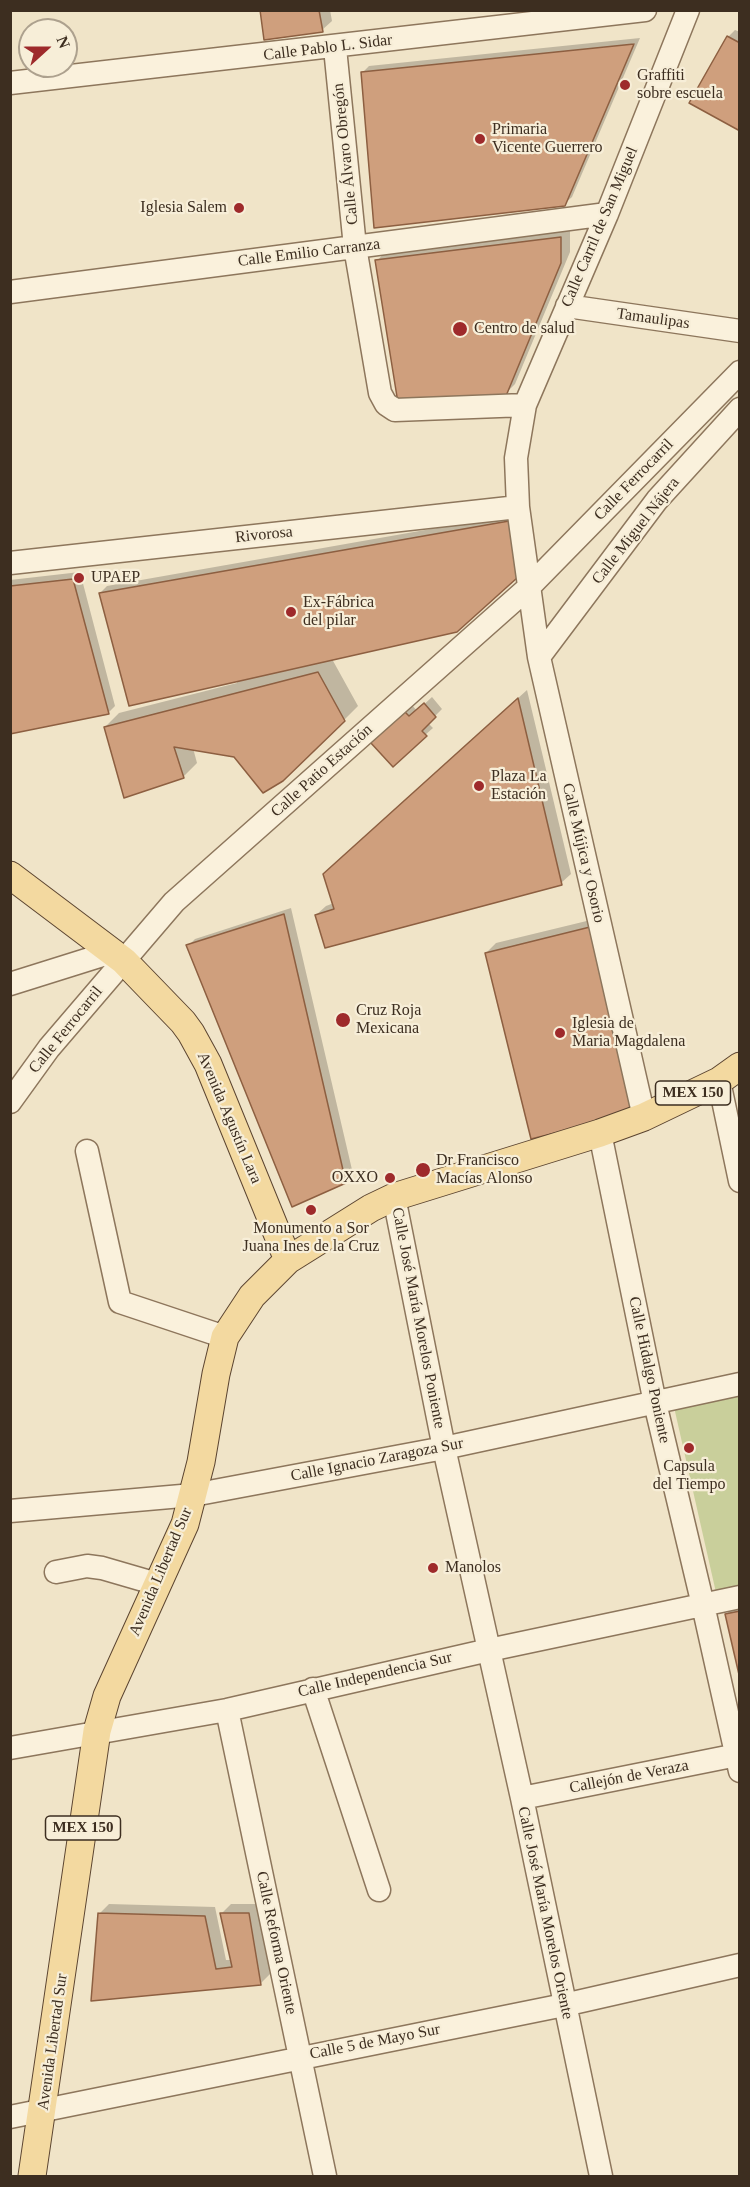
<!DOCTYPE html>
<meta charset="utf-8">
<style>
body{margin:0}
#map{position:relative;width:750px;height:2187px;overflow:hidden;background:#f0e4c8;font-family:"Times New Roman",serif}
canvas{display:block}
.frame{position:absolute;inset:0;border:12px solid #3d2e20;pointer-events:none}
.north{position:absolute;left:18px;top:18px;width:60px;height:60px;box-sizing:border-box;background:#f7eed8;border:2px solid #ada18e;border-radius:50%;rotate:69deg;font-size:16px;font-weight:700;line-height:24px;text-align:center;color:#3d2e20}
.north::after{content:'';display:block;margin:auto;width:21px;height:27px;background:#9e2a2b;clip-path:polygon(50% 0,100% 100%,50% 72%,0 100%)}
</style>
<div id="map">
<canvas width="750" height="2187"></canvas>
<div class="frame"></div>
<div class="north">N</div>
</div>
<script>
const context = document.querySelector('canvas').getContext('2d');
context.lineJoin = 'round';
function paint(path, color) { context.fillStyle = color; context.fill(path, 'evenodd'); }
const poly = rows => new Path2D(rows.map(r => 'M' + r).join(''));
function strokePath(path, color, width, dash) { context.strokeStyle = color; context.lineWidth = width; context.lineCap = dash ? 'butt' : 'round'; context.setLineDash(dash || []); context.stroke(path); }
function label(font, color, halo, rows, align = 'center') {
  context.font = font + ' "Times New Roman",serif'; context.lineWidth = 4.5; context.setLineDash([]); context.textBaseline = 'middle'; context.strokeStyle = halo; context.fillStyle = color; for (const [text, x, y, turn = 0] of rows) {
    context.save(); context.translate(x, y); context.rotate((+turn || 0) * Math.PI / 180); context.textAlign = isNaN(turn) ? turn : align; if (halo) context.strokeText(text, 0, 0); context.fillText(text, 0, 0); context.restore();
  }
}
paint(poly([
 [739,1395,739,1591,717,1597,674,1407]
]), '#c9cf9b');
paint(poly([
 [262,10,330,10,332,21,322,30],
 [735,30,740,32,740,129,728,37],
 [640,38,572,197,564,204,362,73,369,66],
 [570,228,570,252,515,384,505,394,377,261,386,251],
 [516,514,524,570,332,659,358,706,344,720,235,755,193,748,197,763,183,777,105,727,119,713,237,683,237,680,100,593,107,586],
 [80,572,115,706,108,713,10,732,10,580],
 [527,690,571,874,561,883,316,915,326,906,334,903,334,865],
 [432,697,442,709,428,723,433,728,425,735,372,742,412,705,417,711],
 [291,908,353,1174,346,1181,293,1205,188,946,195,939],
 [599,918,645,1102,486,953,496,943],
 [740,1604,740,1672,726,1614,736,1605],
 [109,1904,215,1907,226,1960,232,1960,221,1914,231,1904,258,1904,270,1974,260,1984,92,1999,100,1913]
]), '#0003');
const building = poly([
 [260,10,319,10,323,32,264,40,260,10],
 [727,36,740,43,740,131,689,103,727,36],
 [634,44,565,206,374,228,361,72,634,44],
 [561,237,561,263,506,396,398,403,375,260,561,237],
 [509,521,517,578,457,632,129,706,99,593,509,521],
 [73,579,109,714,10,734,10,586,73,579],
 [318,672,345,721,283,781,263,793,234,757,174,747,184,778,124,798,104,727,318,672],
 [518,698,562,885,325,948,315,915,334,909,323,874,518,698],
 [424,703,436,717,422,731,427,736,393,767,370,742,404,711,409,716,424,703],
 [284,914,346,1183,292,1207,186,945,284,914],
 [590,927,636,1113,531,1139,485,953,590,927],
 [740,1611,740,1679,725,1614,740,1611],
 [98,1913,205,1916,216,1969,232,1967,220,1913,249,1913,261,1985,91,2001,98,1913]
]);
paint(building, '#cf9f7d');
strokePath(building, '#8d5f41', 1.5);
const minor = poly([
 [335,48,355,247,380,393,386,404,395,410,525,405],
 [10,83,645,10],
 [10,292,607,214],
 [567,306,740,331],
 [10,563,518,507],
 [539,657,657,500,740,409],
 [10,984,112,952],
 [719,1081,740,1181],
 [10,1102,49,1048,174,902,528,588,740,372],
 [644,1117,539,657,518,507,516,458,525,405,607,214,688,10],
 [600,1133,655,1403,703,1605,740,1771],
 [87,1151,120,1302,225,1337],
 [394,1197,444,1448,522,1798,601,2176],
 [10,1511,193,1495,444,1448,740,1384],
 [56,1572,87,1566,102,1568,157,1584],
 [313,1689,379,1890],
 [227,1710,325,2176],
 [10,1748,227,1710,489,1650,740,1597],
 [522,1798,737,1755],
 [10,2117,564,2005,740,1965]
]);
const major = poly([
 [10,875,124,961,183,1022,191,1033,208,1064,288,1260],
 [32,2176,97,1731,107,1696,185,1524,201,1462,216,1374,225,1337,252,1296,288,1260,371,1208,394,1197,600,1133,644,1117,719,1081,740,1066]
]);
strokePath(minor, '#8d765c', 25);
strokePath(major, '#5b4430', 29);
strokePath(minor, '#faf1dc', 22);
strokePath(major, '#f3d9a0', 27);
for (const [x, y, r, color] of [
 [625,85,6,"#9e2a2b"],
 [480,139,6,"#9e2a2b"],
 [239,208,6,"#9e2a2b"],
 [460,329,8,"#9e2a2b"],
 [79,578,6,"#9e2a2b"],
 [291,612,6,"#9e2a2b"],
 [479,786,6,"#9e2a2b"],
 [343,1020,8,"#9e2a2b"],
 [560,1033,6,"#9e2a2b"],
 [423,1170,8,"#9e2a2b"],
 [390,1178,6,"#9e2a2b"],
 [311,1210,6,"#9e2a2b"],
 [689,1448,6,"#9e2a2b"],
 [433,1568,6,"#9e2a2b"]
]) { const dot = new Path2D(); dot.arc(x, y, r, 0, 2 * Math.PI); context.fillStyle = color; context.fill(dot); strokePath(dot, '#f7eed8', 2); }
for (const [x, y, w] of [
 [693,1093,75],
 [83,1828,75]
]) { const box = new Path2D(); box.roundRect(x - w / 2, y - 12, w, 24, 4.5); context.fillStyle = '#f7eed8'; context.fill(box); strokePath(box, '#3d2e20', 1.5); }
label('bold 15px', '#3d2e20', null, [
 ["MEX 150",693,1093],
 ["MEX 150",83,1828]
]);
label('16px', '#3d2e20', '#f7eed8', [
 ["Calle Pablo L. Sidar",328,48,-7],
 ["Calle Álvaro Obregón",346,154,-96],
 ["Calle Carril de San Miguel",600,227,-67],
 ["Calle Emilio Carranza",309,253,-7],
 ["Tamaulipas",653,319,8],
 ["Calle Ferrocarril",634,480,-46],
 ["Calle Miguel Nájera",636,531,-52],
 ["Rivorosa",264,535,-6],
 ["Calle Patio Estación",322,771,-42],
 ["Calle Mújica y Osorio",583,853,77],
 ["Calle Ferrocarril",66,1030,-51],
 ["Avenida Agustín Lara",229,1118,67],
 ["Calle José María Morelos Poniente",418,1318,79],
 ["Calle Hidalgo Poniente",649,1370,78],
 ["Calle Ignacio Zaragoza Sur",377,1460,-11],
 ["Avenida Libertad Sur",161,1572,-67],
 ["Calle Independencia Sur",375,1675,-13],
 ["Callejón de Veraza",629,1777,-11],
 ["Calle José María Morelos Oriente",545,1913,78],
 ["Calle Reforma Oriente",276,1943,78],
 ["Avenida Libertad Sur",53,2042,-82],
 ["Calle 5 de Mayo Sur",375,2042,-11]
]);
label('16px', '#3d2e20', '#f7eed8', [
 ["Graffiti",637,76],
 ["sobre escuela",637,94],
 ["Primaria",492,130],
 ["Vicente Guerrero",492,148],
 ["Iglesia Salem",227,208,"right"],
 ["Centro de salud",474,329],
 ["UPAEP",91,578],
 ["Ex-Fábrica",303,603],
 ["del pilar",303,621],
 ["Plaza La",491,777],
 ["Estación",491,795],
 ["Cruz Roja",356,1011],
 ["Mexicana",356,1029],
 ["Iglesia de",572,1024],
 ["Maria Magdalena",572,1042],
 ["Dr Francisco",436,1161],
 ["Macías Alonso",436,1179],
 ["OXXO",378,1178,"right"],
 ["Monumento a Sor",311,1229,"center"],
 ["Juana Ines de la Cruz",311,1247,"center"],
 ["Capsula",689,1467,"center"],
 ["del Tiempo",689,1485,"center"],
 ["Manolos",445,1568]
], 'left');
</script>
